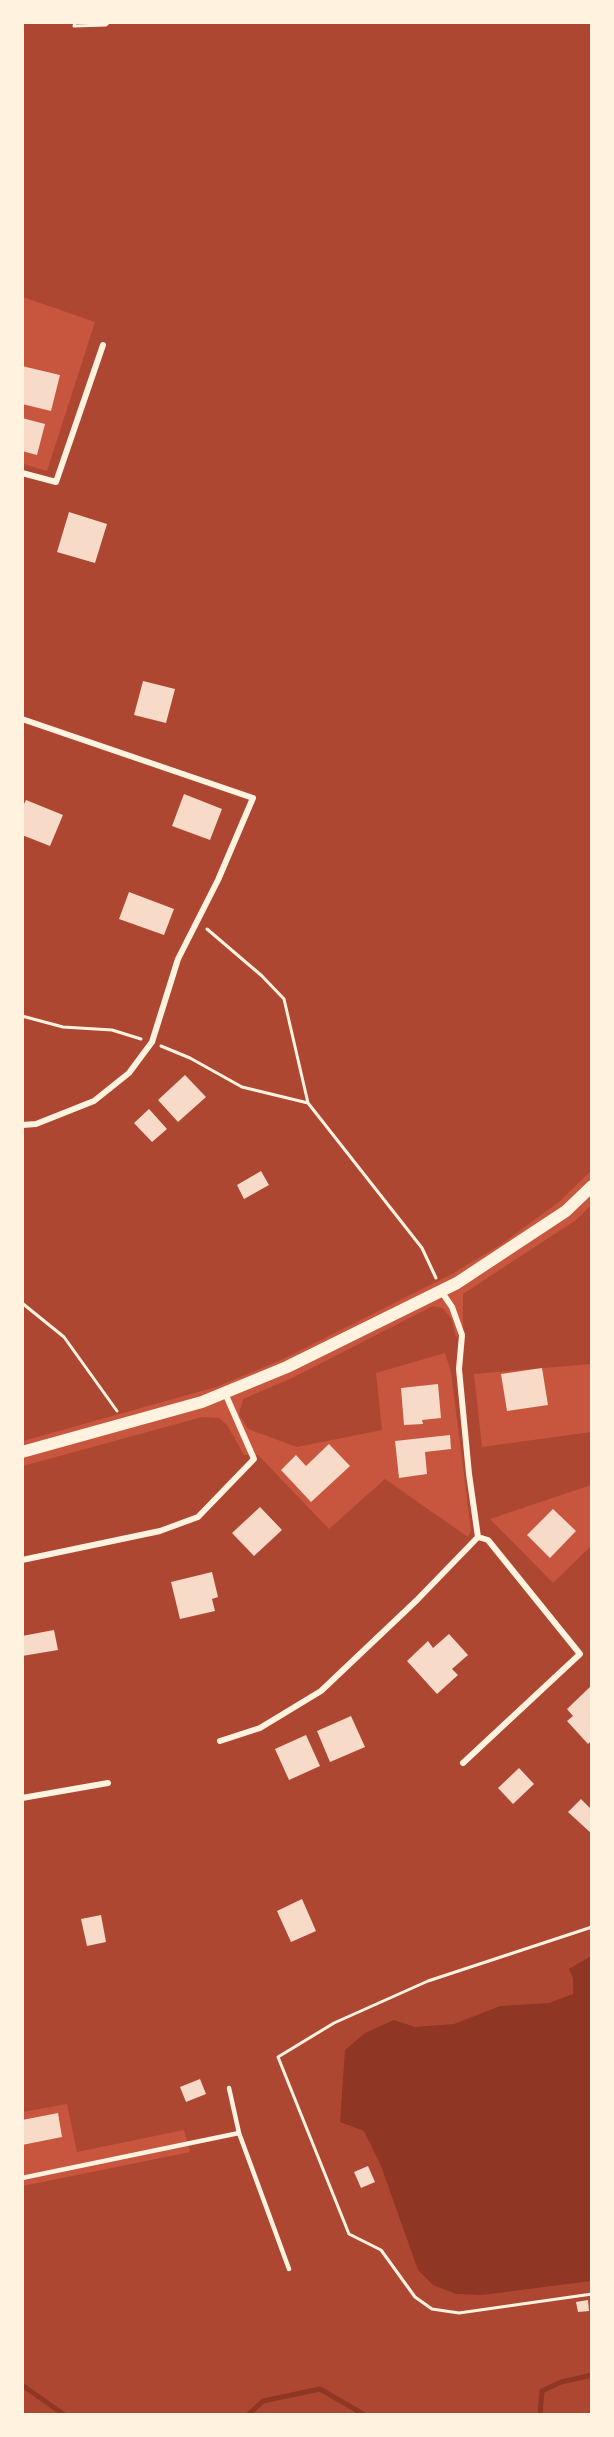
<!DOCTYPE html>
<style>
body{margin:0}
#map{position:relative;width:614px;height:2437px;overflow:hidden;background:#c8553d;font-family:"Nunito Sans",sans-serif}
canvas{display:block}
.frame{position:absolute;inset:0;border:24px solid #fff3e0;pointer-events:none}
</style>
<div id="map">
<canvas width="614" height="2437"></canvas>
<div class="frame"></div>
</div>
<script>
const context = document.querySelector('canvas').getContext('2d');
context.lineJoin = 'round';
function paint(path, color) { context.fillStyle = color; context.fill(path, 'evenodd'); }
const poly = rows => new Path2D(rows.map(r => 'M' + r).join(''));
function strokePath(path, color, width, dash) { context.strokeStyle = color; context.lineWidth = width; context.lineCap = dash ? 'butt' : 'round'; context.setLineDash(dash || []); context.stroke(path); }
paint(poly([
 [22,23,592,23,591,1171,559,1202,500,1245,452,1274,281,1360,216,1387,23,1441,23,464,47,471,95,322,23,297],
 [591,1205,591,1364,474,1374,482,1447,591,1432,591,1485,490,1519,553,1583,591,1546,591,2414,23,2414,23,2186,190,2152,184,2130,77,2152,67,2104,23,2112,23,1466,202,1417,219,1418,227,1425,244,1455,258,1455,329,1529,385,1479,468,1537,471,1530,451,1372,445,1353,376,1373,382,1430,297,1447,248,1429,239,1414,243,1399,292,1378,433,1306,443,1308,452,1320,456,1338,463,1328,463,1294,576,1220]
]), '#ae4732');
paint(poly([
 [591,1956,591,2281,482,2295,456,2294,433,2285,418,2270,381,2166,364,2131,340,2122,345,2050,365,2033,394,2020,415,2027,454,2024,500,2006,549,2003,573,1994,573,1978,569,1969]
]), '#8f3625');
strokePath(poly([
 [22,2385,63,2414],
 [249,2414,263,2401,320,2389,363,2414],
 [540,2414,542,2391,561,2382,592,2375]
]), '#8f3625', 5);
paint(poly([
 [22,366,60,375,51,411,22,404],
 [22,418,45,424,37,455,22,451],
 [69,512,107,524,95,563,57,552],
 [143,681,175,689,166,723,134,715],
 [184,794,222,809,210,840,172,826],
 [26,800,63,815,50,846,22,835,22,808],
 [129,892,174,909,164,935,119,919],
 [185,1075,206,1097,178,1122,158,1100],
 [149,1109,167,1129,152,1142,134,1123],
 [261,1171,269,1185,244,1199,237,1185],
 [542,1368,548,1405,507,1411,501,1374],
 [438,1384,441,1418,422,1420,423,1424,404,1425,401,1388],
 [450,1435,451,1449,425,1452,427,1474,399,1478,395,1441],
 [329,1444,350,1466,311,1502,281,1470,296,1455,306,1466],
 [260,1507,282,1530,254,1556,232,1533],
 [553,1509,576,1531,550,1558,527,1535],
 [212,1572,218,1597,212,1599,215,1611,180,1619,171,1582],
 [54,1630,58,1650,22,1656,22,1636],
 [449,1634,468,1655,452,1669,458,1675,437,1694,407,1661,428,1641,433,1648],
 [590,1687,592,1740,588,1744,567,1721,573,1716,567,1709],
 [351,1716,365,1747,330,1762,317,1731],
 [306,1735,320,1766,289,1780,275,1749],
 [519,1768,534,1784,513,1804,498,1788],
 [581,1799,592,1810,592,1834,568,1812],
 [302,1899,316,1931,291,1942,277,1911],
 [101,1915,106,1942,87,1946,81,1919],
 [200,2079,206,2094,186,2102,180,2087],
 [58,2113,62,2137,22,2145,22,2120],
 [368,2166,375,2182,361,2188,354,2172],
 [588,2300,589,2311,578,2312,576,2302]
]), '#f7dbc8');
strokePath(poly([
 [75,22,74,26,106,25,109,22],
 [207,929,262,976,284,999,308,1103,422,1248,436,1278],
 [22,1016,63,1027,112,1030,141,1039],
 [161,1046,190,1058,242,1087,308,1103],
 [22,1303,64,1337,117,1411],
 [592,1927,428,1981,334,2023,278,2057,349,2234,381,2250,415,2297,432,2309,459,2313,592,2294]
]), '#fff3e0', 3);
strokePath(poly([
 [229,2088,239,2133],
 [22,2178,239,2133,289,2269]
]), '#fff3e0', 4.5);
strokePath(poly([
 [22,473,56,482,103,345],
 [22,719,253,798,218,880,178,959,152,1042,129,1073,94,1101,36,1124,22,1125],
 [441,1291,452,1307,462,1335,459,1369,469,1474,478,1537],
 [22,1560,160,1531,198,1517,254,1459,225,1393],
 [220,1741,260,1728,321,1691,417,1600,478,1537],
 [463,1763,580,1654,488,1540,478,1537],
 [22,1798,108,1783]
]), '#fff3e0', 6);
strokePath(poly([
 [22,1452,202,1402,287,1367,457,1283,566,1211,592,1186]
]), '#fff3e0', 12);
</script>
